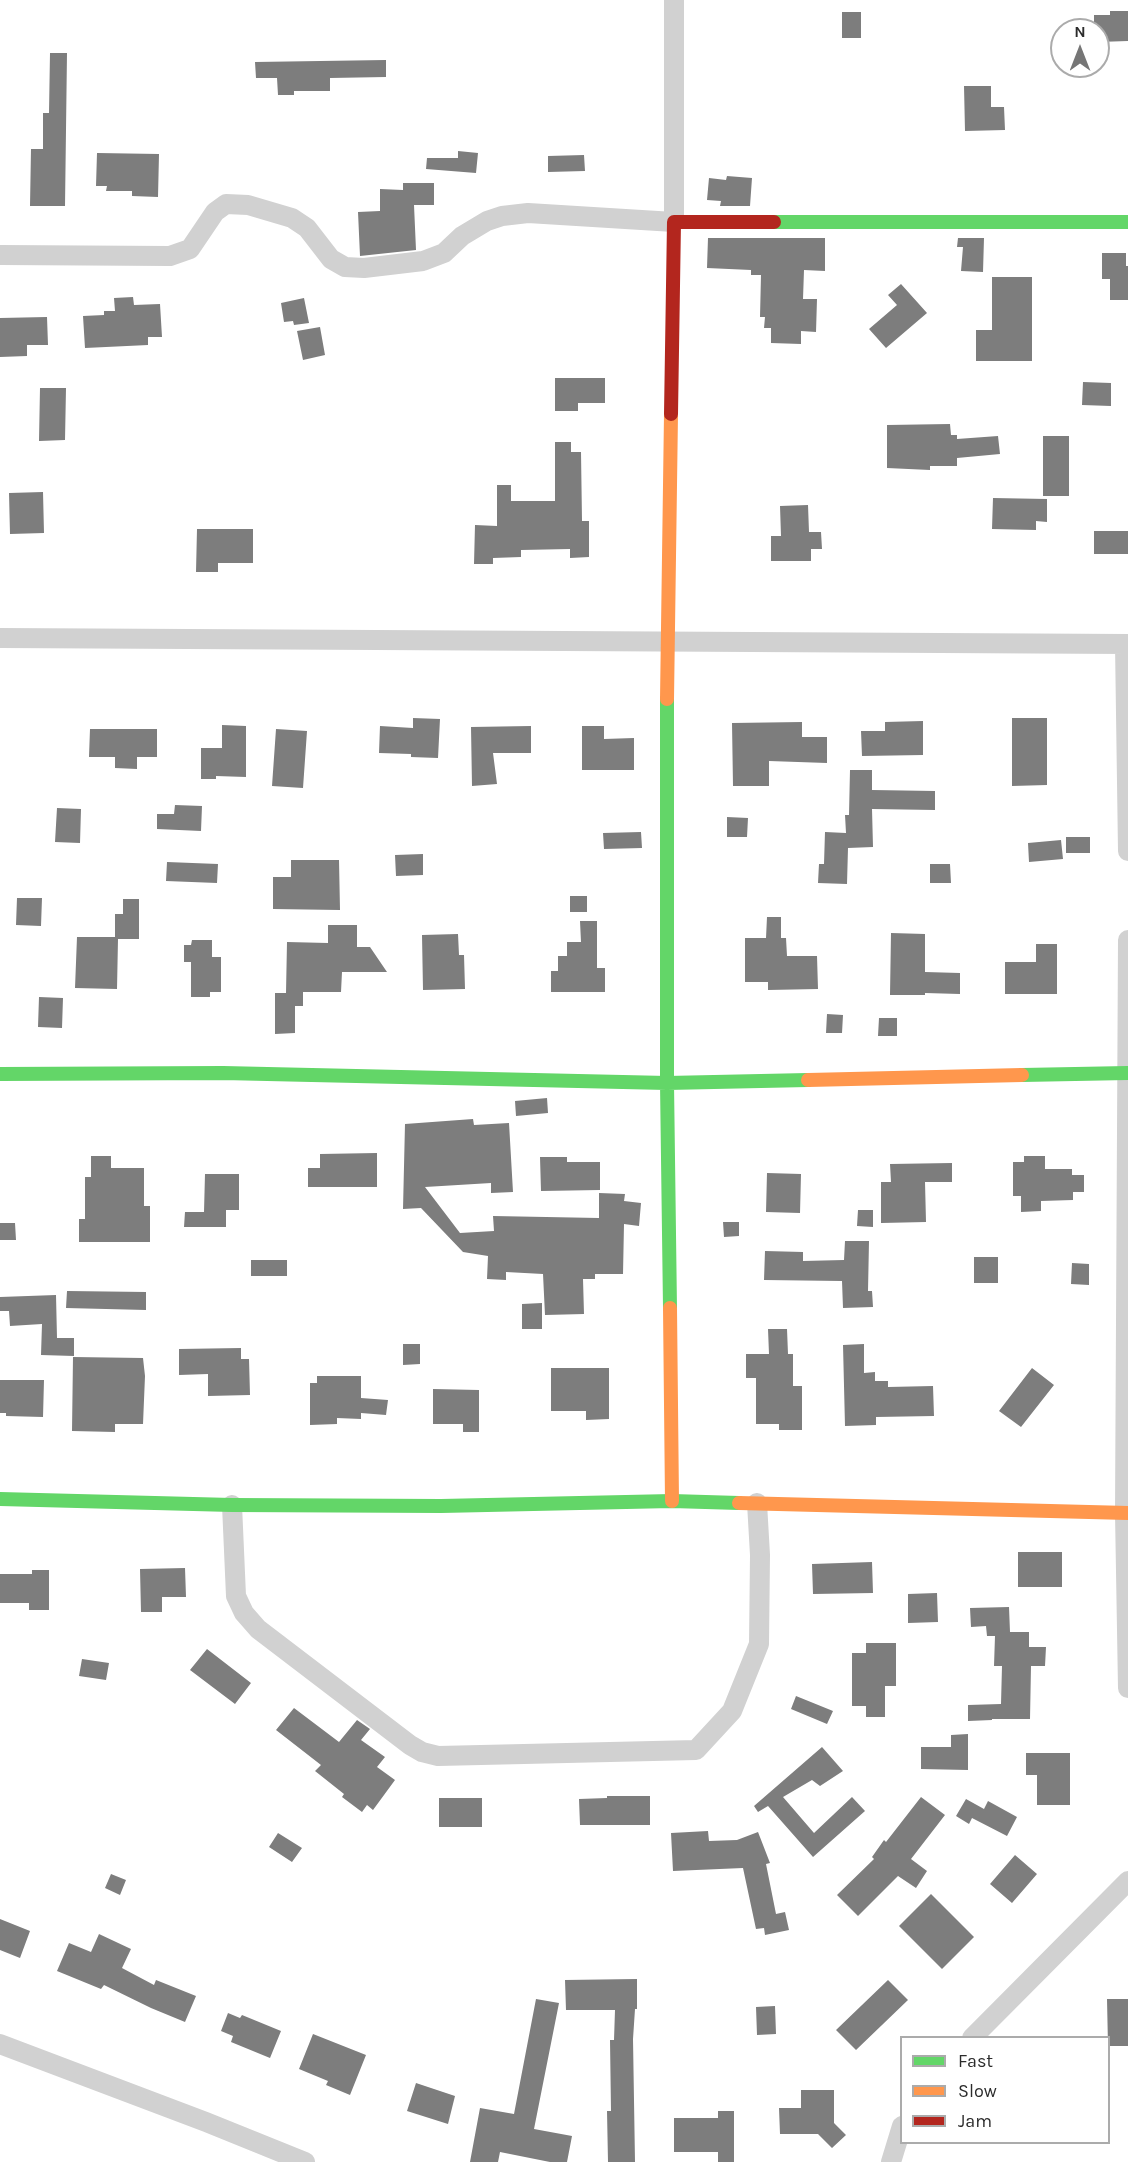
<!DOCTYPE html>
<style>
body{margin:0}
#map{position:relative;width:1128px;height:2162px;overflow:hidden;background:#fff;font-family:Karla,sans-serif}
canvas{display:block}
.legend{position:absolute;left:900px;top:2036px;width:210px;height:108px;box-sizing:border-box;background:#fff;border:2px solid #ababab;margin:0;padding:8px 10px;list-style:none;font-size:18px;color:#2c2c2c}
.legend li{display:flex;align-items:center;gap:12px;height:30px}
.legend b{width:30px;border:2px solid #ababab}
.north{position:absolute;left:1050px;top:18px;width:60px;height:60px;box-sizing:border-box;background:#fff;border:2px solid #ababab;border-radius:50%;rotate:0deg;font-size:16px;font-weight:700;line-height:24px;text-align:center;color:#2c2c2c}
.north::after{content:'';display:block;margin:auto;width:21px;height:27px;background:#767676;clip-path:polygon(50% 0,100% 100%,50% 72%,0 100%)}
</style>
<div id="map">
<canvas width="1128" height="2162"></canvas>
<ul class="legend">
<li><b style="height:8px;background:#63d668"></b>Fast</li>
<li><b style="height:8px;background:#ff974d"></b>Slow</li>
<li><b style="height:8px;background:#b3261e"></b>Jam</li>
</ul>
<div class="north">N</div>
</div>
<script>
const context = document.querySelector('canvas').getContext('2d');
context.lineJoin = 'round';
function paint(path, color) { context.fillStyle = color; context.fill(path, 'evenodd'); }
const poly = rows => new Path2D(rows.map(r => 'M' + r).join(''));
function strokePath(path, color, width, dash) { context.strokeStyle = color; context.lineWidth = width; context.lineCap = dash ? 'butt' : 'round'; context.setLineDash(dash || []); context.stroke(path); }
paint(poly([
 [1110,11,1128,11,1128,41,1098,42,1098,30,1094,30,1094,15,1110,15],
 [842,12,861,12,861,38,842,38],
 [50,53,67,53,65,206,30,206,31,149,43,149,43,113,49,113],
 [386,60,386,77,330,78,330,91,294,91,294,95,278,95,277,78,256,78,255,62],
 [964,86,991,86,991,107,1004,107,1005,130,965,131],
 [458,151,478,153,476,173,426,169,427,158,458,158],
 [97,153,159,154,158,197,132,196,132,191,106,191,107,186,96,186],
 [584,155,585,171,548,172,548,156],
 [727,176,752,178,750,206,720,206,721,201,707,200,709,178,726,180],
 [403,183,434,183,434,205,414,205,416,250,360,256,358,212,380,211,380,189,403,190],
 [708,238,825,238,825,271,804,270,803,299,817,299,816,332,801,331,801,344,771,343,771,328,764,328,765,317,760,317,761,275,751,275,751,270,707,268],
 [958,238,984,238,983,272,961,271,963,247,957,247],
 [1102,253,1126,253,1126,266,1128,266,1128,300,1110,300,1110,279,1102,279],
 [992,277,1032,277,1032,361,976,361,976,330,992,330],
 [901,284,927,313,886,348,869,329,897,305,888,295],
 [133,297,134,305,160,304,162,337,148,337,148,345,85,348,83,316,104,315,104,311,115,311,114,298],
 [304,298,309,323,294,325,293,321,284,322,281,303],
 [47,317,48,345,27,345,27,356,0,357,0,318],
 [320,327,325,355,303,360,297,331],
 [555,378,605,378,605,403,578,403,578,411,555,411],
 [1083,382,1111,383,1111,406,1082,405],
 [40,388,66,388,65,440,39,441],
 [950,424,951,435,957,435,957,439,998,436,1000,454,957,458,957,466,930,466,930,470,887,468,887,425],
 [1043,436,1069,436,1069,496,1043,496],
 [555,442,571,442,571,452,581,452,582,521,589,521,589,557,570,558,570,549,521,550,521,557,493,558,493,564,474,564,475,525,497,526,497,485,511,485,511,501,555,501],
 [43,492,44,533,10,534,9,493],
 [993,498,1047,499,1047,522,1036,521,1036,530,992,529],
 [808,505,809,532,821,532,822,549,811,549,811,561,771,561,771,536,781,536,780,506],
 [197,529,253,529,253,563,218,563,218,572,196,572],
 [1094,531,1128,531,1128,554,1094,554],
 [413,718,440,719,438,758,411,757,411,754,379,753,380,726,413,728],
 [1012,718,1047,718,1047,785,1012,786],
 [923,721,923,755,862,756,861,731,885,731,885,722],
 [802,722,802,737,827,737,827,763,769,761,769,786,733,786,732,723],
 [222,725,246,726,246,777,216,776,216,779,201,779,201,748,222,748],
 [531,726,531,753,493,753,497,784,472,786,471,727],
 [582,726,604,726,604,739,634,738,634,770,582,770],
 [90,729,157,729,157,757,137,757,137,769,115,768,115,757,89,757],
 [276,729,307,731,303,788,272,786],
 [850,770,872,770,872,790,935,791,935,810,872,809,873,847,848,848,847,884,818,883,819,864,824,864,825,832,846,833,845,815,849,815],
 [175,805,202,806,201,831,157,829,157,814,174,814],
 [57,808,81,809,80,843,55,842],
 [727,817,748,818,747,837,727,837],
 [641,832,642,848,604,849,603,833],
 [1066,837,1090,837,1090,853,1066,853],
 [1061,840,1063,859,1029,862,1028,843],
 [423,854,423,875,396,876,395,855],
 [291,860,339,860,340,910,273,909,273,877,291,877],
 [167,862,218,864,217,883,166,881],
 [930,864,950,864,951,883,930,883],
 [570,896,587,896,587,912,570,912],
 [17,898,42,898,41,926,16,925],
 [123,899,139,899,139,939,118,939,117,989,75,988,77,937,115,937,115,914,123,914],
 [767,917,781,917,781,938,786,938,787,956,817,956,818,989,768,990,768,982,745,982,745,938,766,938],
 [580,921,597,921,597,968,605,968,605,992,551,992,551,971,558,971,558,956,567,956,567,942,581,942],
 [328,925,357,925,357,947,370,947,387,972,342,972,341,992,303,992,303,1006,295,1006,295,1033,275,1034,275,993,286,993,287,942,328,943],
 [891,933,925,934,925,972,960,973,960,994,925,993,925,995,890,995],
 [458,934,459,955,464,955,465,989,423,990,422,935],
 [192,940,212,940,212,957,221,957,221,992,210,992,210,997,191,997,191,962,184,962,184,945,191,945],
 [1036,944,1057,944,1057,994,1005,994,1005,962,1036,962],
 [39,997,63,998,62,1028,38,1027],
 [827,1014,843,1015,842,1033,826,1033],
 [879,1018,897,1018,897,1036,878,1036],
 [547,1098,548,1113,516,1116,515,1101],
 [473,1119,474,1125,509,1123,513,1192,491,1193,491,1183,425,1187,460,1233,494,1231,493,1216,599,1218,599,1193,625,1194,624,1201,641,1203,639,1226,624,1224,623,1274,595,1274,595,1279,583,1279,584,1314,545,1315,543,1274,506,1272,506,1280,487,1279,488,1256,463,1252,421,1208,403,1209,405,1124],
 [377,1153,377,1187,308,1187,308,1168,320,1168,320,1154],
 [91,1156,111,1156,111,1168,144,1168,144,1206,150,1206,150,1242,79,1242,79,1219,85,1219,85,1177,91,1177],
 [1024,1156,1045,1156,1045,1169,1072,1169,1072,1175,1084,1175,1084,1192,1073,1192,1073,1200,1041,1201,1041,1211,1021,1212,1021,1196,1013,1196,1013,1162,1024,1162],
 [540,1157,567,1157,567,1162,600,1162,600,1190,541,1191],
 [952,1163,952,1182,925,1182,926,1222,881,1223,881,1182,891,1182,890,1164],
 [767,1173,801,1174,800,1213,766,1212],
 [205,1174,239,1174,239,1210,226,1210,226,1227,184,1227,185,1212,204,1212],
 [858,1210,873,1210,873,1227,857,1226],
 [723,1222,739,1222,739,1236,724,1237],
 [0,1223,15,1223,16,1240,0,1240],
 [845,1241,869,1241,868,1291,872,1291,873,1307,843,1308,842,1281,764,1280,765,1251,803,1252,803,1261,844,1260],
 [974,1257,998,1257,998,1283,974,1283],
 [251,1260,287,1260,287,1276,251,1276],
 [1072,1263,1089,1264,1089,1285,1071,1284],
 [67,1291,146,1292,146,1310,66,1308],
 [56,1295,57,1338,74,1338,74,1356,41,1355,42,1324,10,1326,9,1311,0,1311,0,1297],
 [542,1303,542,1329,522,1329,522,1304],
 [768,1329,787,1329,788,1354,793,1354,793,1386,802,1386,802,1430,779,1430,779,1424,756,1424,756,1378,746,1378,746,1354,769,1354],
 [403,1344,420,1344,420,1364,403,1365],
 [864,1344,864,1373,875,1372,875,1381,888,1381,888,1387,933,1386,934,1416,876,1417,876,1425,845,1426,843,1345],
 [241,1348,241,1359,249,1359,250,1395,208,1396,208,1374,179,1375,179,1349],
 [73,1357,143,1358,145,1376,143,1424,115,1424,115,1432,72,1431],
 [551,1368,609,1368,609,1419,586,1420,586,1411,551,1411],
 [1032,1368,1054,1385,1021,1427,999,1411],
 [317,1376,361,1376,361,1398,388,1400,386,1415,361,1413,361,1419,337,1418,337,1424,310,1425,310,1383,317,1383],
 [0,1380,44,1380,43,1417,6,1416,6,1413,0,1413],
 [433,1389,479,1390,479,1432,463,1432,463,1424,433,1424],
 [1018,1552,1062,1552,1062,1587,1018,1587],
 [872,1562,873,1593,813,1594,812,1564],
 [185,1568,186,1597,162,1597,162,1612,141,1612,140,1569],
 [32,1570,49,1570,49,1610,29,1610,29,1603,0,1603,0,1574,32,1574],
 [937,1593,938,1622,908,1623,908,1594],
 [1009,1607,1010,1632,1029,1632,1029,1647,1046,1647,1045,1666,1031,1666,1030,1719,992,1719,992,1720,968,1721,968,1705,1001,1704,1002,1666,994,1666,995,1636,987,1636,986,1626,971,1627,970,1608],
 [866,1643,896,1643,896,1686,885,1686,885,1717,866,1717,866,1706,852,1706,852,1653,866,1653],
 [207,1649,251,1683,235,1704,190,1670],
 [82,1659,109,1663,106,1680,79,1676],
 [796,1696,833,1711,827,1724,791,1709],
 [294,1708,339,1742,357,1720,370,1729,361,1740,385,1757,377,1767,395,1780,373,1810,367,1805,362,1812,342,1797,344,1794,315,1771,321,1765,276,1730],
 [968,1734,968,1770,921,1769,921,1747,951,1747,951,1735],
 [822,1747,843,1771,820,1786,812,1780,783,1797,814,1833,852,1797,865,1811,813,1857,768,1806,758,1812,754,1806],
 [1026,1753,1070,1753,1070,1805,1037,1805,1037,1775,1026,1775],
 [607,1796,650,1796,650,1825,580,1825,579,1799,607,1798],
 [921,1797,945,1815,911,1859,927,1871,916,1888,898,1876,858,1916,837,1895,874,1859,872,1857,884,1840,886,1842],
 [439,1798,482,1798,482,1827,439,1827],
 [966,1799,984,1809,988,1801,1017,1817,1007,1836,972,1818,969,1824,956,1816],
 [708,1831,709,1841,737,1840,758,1832,770,1863,766,1864,776,1914,785,1912,789,1930,765,1935,764,1928,756,1929,743,1868,673,1871,671,1833],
 [278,1833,302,1848,292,1862,269,1847],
 [1015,1855,1037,1874,1012,1903,990,1884],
 [111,1874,126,1880,120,1895,105,1888],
 [931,1894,974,1937,942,1969,899,1926],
 [0,1919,30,1931,20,1958,0,1950],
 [99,1934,131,1949,122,1968,154,1985,156,1980,196,1996,185,2022,151,2008,104,1985,101,1989,57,1971,69,1943,91,1952],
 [637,1979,637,2009,635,2009,633,2039,635,2162,608,2162,607,2111,611,2111,610,2040,614,2040,615,2010,566,2010,565,1980],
 [888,1980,908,2000,856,2050,836,2030],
 [536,1999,559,2003,534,2129,572,2136,567,2162,550,2162,500,2152,498,2162,470,2162,480,2108,514,2114],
 [1107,1999,1128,1999,1128,2046,1108,2046],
 [775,2006,776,2034,757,2035,756,2007],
 [228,2013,240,2018,242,2015,281,2031,270,2058,231,2042,233,2036,221,2031],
 [313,2034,366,2055,350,2095,326,2085,328,2081,299,2069],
 [416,2083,455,2096,448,2124,407,2111],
 [801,2090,834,2090,834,2123,846,2135,832,2148,818,2134,780,2134,779,2108,801,2108],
 [718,2111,734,2111,734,2162,718,2162,718,2152,674,2152,674,2118,718,2118]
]), '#7d7d7d');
strokePath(poly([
 [0,255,170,256,190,249,215,212,226,204,248,205,292,218,307,228,331,259,345,267,364,268,423,261,444,253,462,236,487,221,502,216,528,213,674,222,674,0],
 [0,638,1128,644],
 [1125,644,1128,851],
 [1128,940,1125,1513,1128,1688],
 [232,1505,236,1596,244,1613,258,1629,410,1745,422,1752,438,1756,696,1750,732,1711,759,1644,760,1555,757,1503],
 [972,2038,1128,1881],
 [0,2044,206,2122,305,2162],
 [891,2162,902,2126]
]), '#d1d1d1', 20);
strokePath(poly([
 [774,222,1128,222],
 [667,699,667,1083,670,1308],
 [0,1074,223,1073,667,1083,808,1080],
 [1022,1075,1128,1073],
 [0,1499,232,1505,441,1506,672,1501,739,1503]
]), '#63d668', 14);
strokePath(poly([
 [667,699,671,414],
 [808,1080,1022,1075],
 [670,1308,672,1501],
 [739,1503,1128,1513]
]), '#ff974d', 14);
strokePath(poly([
 [671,414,674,222,774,222]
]), '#b3261e', 14);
</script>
